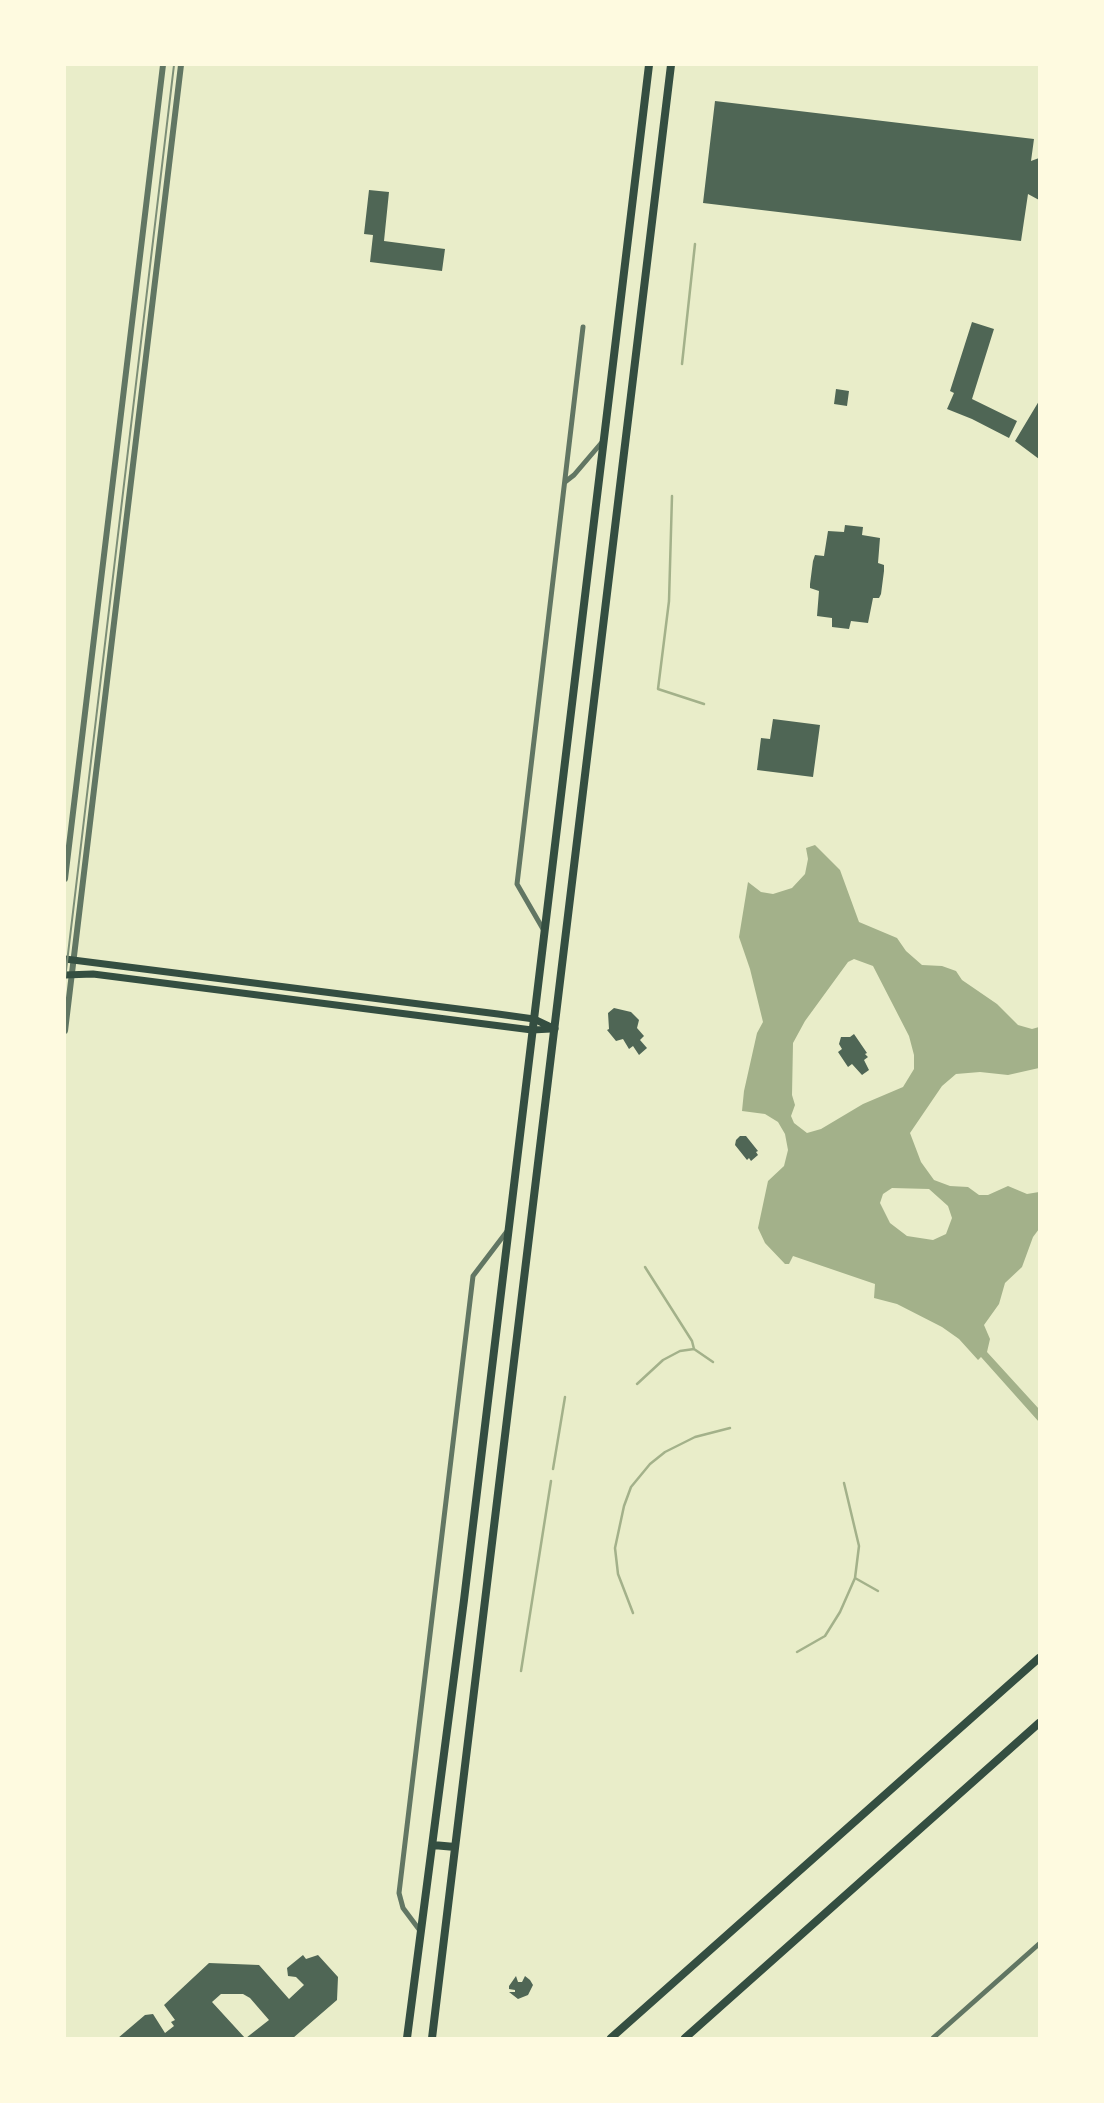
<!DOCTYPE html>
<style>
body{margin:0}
#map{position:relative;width:1104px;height:2103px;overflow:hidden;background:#e9edc9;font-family:Roboto,sans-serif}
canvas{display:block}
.frame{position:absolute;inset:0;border:66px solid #fefae0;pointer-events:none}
</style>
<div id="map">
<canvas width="1104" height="2103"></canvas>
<div class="frame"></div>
</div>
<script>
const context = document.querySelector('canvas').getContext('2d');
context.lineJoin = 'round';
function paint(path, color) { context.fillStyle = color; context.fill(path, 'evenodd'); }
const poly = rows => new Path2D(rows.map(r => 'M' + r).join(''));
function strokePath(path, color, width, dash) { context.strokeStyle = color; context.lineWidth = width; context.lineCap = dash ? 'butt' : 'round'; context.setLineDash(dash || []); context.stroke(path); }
paint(poly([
 [815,845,840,870,859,922,897,938,906,951,922,965,942,966,956,971,962,980,997,1004,1018,1025,1032,1029,1039,1027,1039,1068,1008,1075,980,1072,956,1074,942,1086,910,1133,921,1162,934,1180,950,1186,968,1187,979,1195,988,1195,1008,1186,1027,1194,1039,1192,1039,1229,1033,1237,1022,1267,1005,1283,999,1304,984,1325,990,1339,987,1352,1039,1409,1039,1422,981,1357,978,1360,959,1339,942,1327,897,1304,874,1298,875,1284,793,1256,789,1264,785,1264,765,1243,758,1228,768,1181,784,1166,788,1150,785,1134,778,1122,765,1114,742,1111,744,1091,757,1033,763,1022,750,969,739,937,748,882,761,892,773,894,792,888,805,874,808,859,806,848],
 [854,959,873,966,909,1036,914,1055,914,1069,903,1087,863,1104,821,1129,807,1133,794,1123,791,1116,795,1105,792,1095,793,1043,805,1021,848,962],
 [892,1188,929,1189,948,1206,952,1218,946,1234,933,1240,907,1236,890,1223,880,1203,883,1194]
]), '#a3b18a');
strokePath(poly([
 [682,364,695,244],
 [672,496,669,601,658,689,704,704],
 [645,1267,692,1341,694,1349],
 [637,1384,663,1360,680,1351,694,1349,713,1362],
 [553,1469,565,1397],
 [855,1578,878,1591],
 [633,1613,618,1574,615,1548,624,1506,631,1487,650,1464,665,1452,695,1437,730,1428],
 [797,1652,825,1636,840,1612,855,1578,859,1546,844,1483],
 [521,1671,551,1481]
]), '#a3b18a', 2.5);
paint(poly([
 [715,101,1034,139,1031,161,1039,158,1039,200,1028,194,1021,241,703,203],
 [369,190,389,192,384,241,445,249,442,271,370,262,373,235,364,234],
 [972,322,994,329,972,399,1017,421,1009,438,972,419,947,409,954,393,950,391],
 [836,389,849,391,847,406,834,404],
 [1039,401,1039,459,1015,441],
 [845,525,863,527,862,535,880,538,878,563,884,565,884,571,881,594,879,598,873,598,868,623,851,621,849,629,832,627,832,618,817,616,819,591,810,588,810,584,813,561,815,555,824,556,828,531,844,532],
 [773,719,820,725,813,777,757,770,761,738,770,739],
 [614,1008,631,1012,639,1020,637,1028,644,1036,640,1040,647,1048,639,1055,633,1046,629,1049,623,1039,616,1041,607,1030,609,1029,608,1013],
 [854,1034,867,1053,865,1054,868,1057,864,1060,869,1070,862,1075,852,1064,848,1067,838,1052,842,1049,839,1044,841,1037,850,1037],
 [740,1136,746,1136,758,1151,756,1152,758,1155,751,1161,749,1158,747,1160,735,1145,736,1140],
 [303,1955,306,1959,318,1955,338,1977,337,2000,293,2038,246,2038,269,2020,250,1998,243,1994,221,1994,212,2002,245,2038,118,2038,145,2015,153,2014,165,2033,174,2026,171,2022,175,2020,164,2005,209,1963,259,1965,289,1999,304,1985,296,1977,288,1976,287,1968],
 [516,1976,518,1982,522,1982,525,1976,530,1980,533,1985,528,1995,518,1999,509,1992,515,1992,515,1990,509,1989,509,1986]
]), '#4f6655');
strokePath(poly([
 [565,482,574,475,603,441],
 [543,929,517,884,583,327],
 [421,1932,403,1908,399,1893,473,1276,508,1230],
 [933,2038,1039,1944]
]), '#617663', 5);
strokePath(poly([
 [65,879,163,65],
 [65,1031,181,65]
]), '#617663', 6);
strokePath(poly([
 [65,959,498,1014,534,1019,555,1029],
 [65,975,93,974,532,1030,551,1029]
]), '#344e41', 7);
strokePath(poly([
 [433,1845,455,1847],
 [407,2038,464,1600,649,65],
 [432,2038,671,65],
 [611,2038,1039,1658],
 [685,2038,1039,1723]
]), '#344e41', 8);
strokePath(poly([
 [65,979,174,65]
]), '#7c8e77', 2);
</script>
